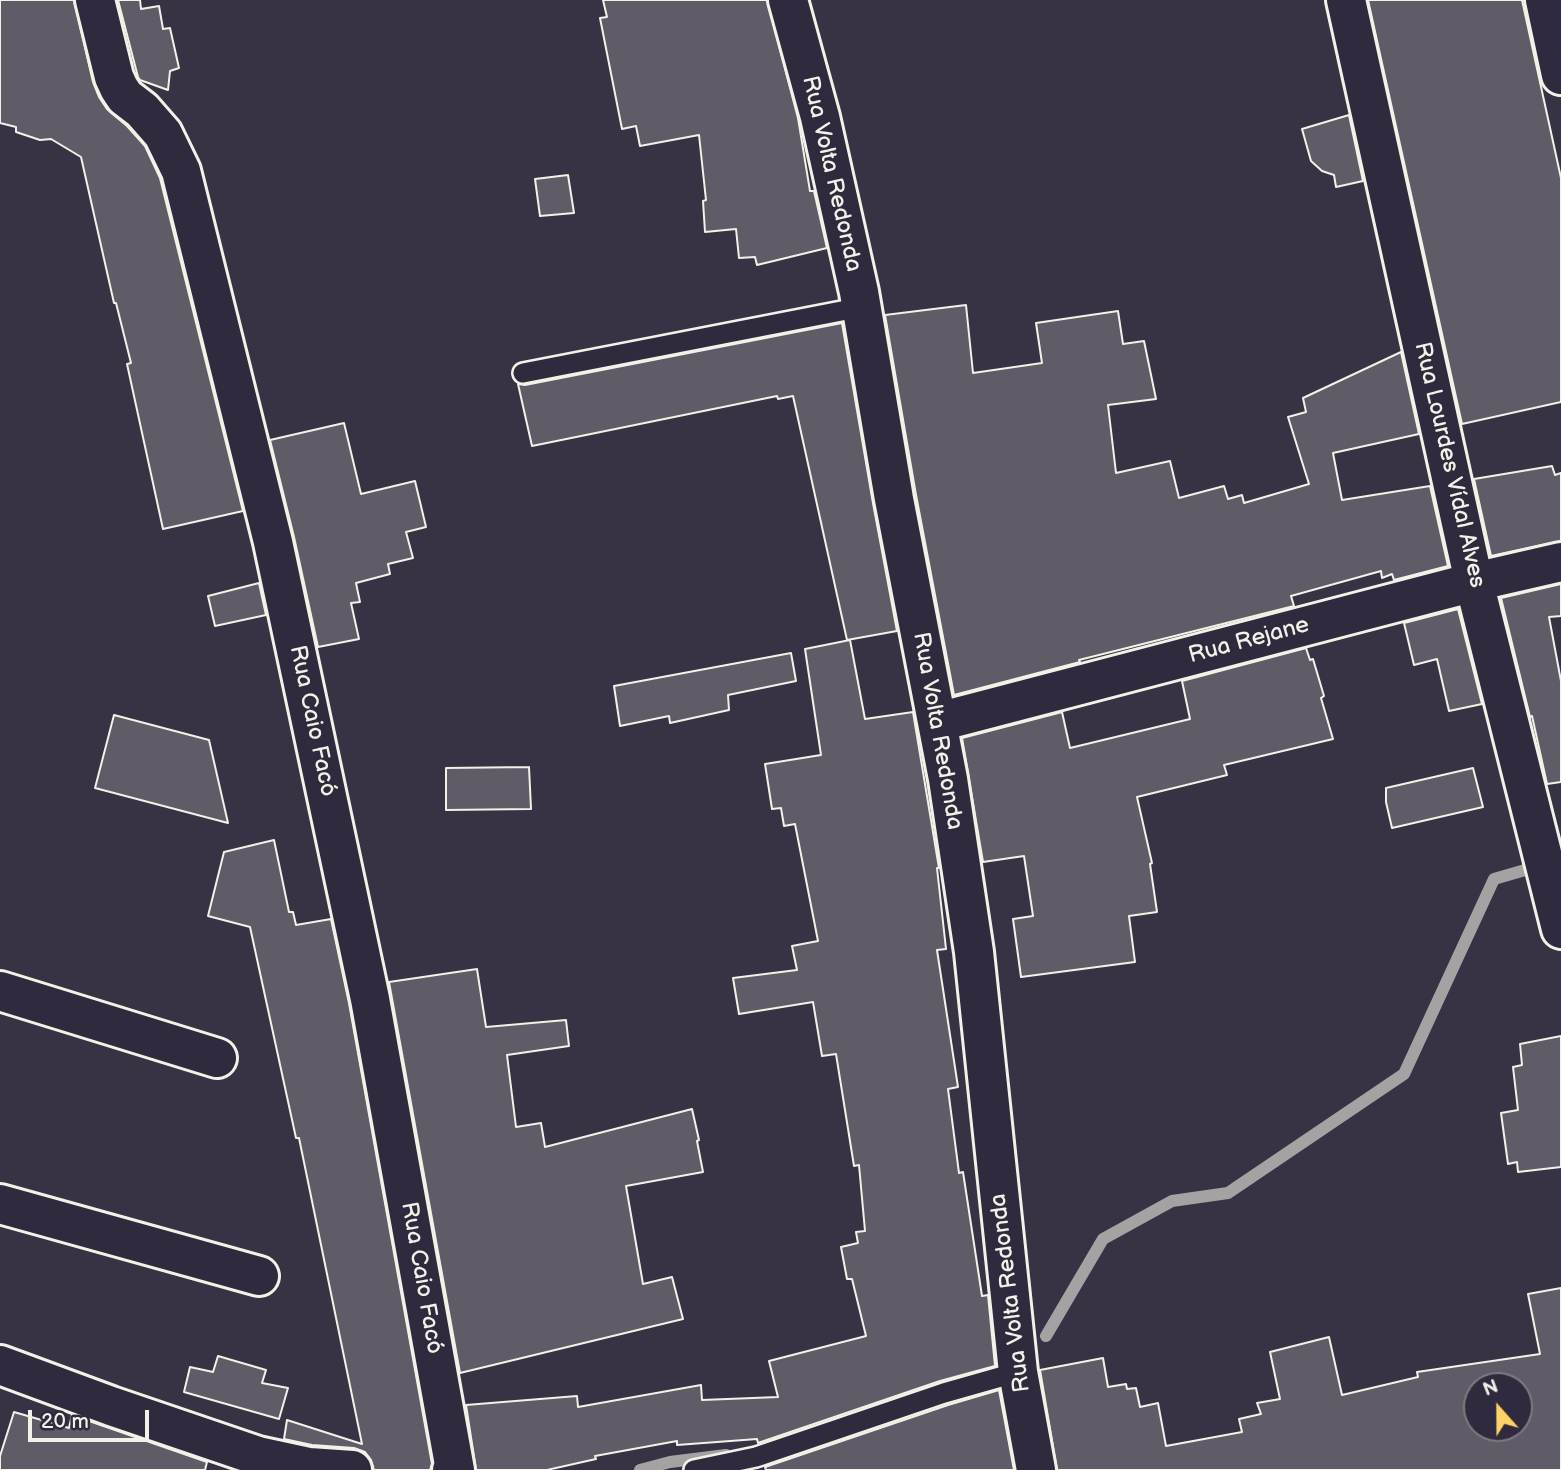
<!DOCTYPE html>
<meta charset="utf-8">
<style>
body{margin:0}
#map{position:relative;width:1561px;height:1470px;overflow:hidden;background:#373244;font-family:"Balsamiq Sans",sans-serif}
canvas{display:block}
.north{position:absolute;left:1463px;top:1372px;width:70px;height:70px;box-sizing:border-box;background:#2f2a3d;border:2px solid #7e7a81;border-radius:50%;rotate:339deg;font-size:19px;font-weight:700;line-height:28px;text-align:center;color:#f4f1e8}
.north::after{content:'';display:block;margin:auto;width:24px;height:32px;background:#ffd166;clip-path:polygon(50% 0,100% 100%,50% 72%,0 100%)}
.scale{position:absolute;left:28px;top:1410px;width:121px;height:32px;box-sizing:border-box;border:4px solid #f4f1e8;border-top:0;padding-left:9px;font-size:21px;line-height:24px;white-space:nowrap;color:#f4f1e8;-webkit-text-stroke:5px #2f2a3d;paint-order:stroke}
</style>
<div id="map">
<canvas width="1561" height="1470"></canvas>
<div class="north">N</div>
<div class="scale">20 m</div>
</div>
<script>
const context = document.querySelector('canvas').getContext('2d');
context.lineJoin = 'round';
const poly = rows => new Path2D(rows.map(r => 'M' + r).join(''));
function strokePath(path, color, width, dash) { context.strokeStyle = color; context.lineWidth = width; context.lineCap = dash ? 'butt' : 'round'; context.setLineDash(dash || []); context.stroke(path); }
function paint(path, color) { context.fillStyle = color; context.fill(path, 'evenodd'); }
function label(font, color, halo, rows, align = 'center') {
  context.font = font + ' "Balsamiq Sans",sans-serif'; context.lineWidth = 5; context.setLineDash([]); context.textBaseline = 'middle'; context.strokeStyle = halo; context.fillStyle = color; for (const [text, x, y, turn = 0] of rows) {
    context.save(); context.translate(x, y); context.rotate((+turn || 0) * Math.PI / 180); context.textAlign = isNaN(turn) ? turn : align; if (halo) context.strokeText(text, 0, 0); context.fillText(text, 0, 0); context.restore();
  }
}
strokePath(poly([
 [1046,1336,1103,1239,1172,1201,1228,1193,1404,1074,1494,879,1532,868],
 [869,1409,915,1391,996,1364],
 [640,1470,670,1462,726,1455]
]), '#a6a2a4', 12);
const building = poly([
 [0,0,74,0,93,82,99,97,107,109,127,126,145,146,160,178,243,511,163,529,127,364,131,363,116,303,114,303,81,157,51,139,40,140,16,132,16,127,0,123,0,0],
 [118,0,140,0,141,9,159,6,163,29,170,28,179,68,170,71,168,90,140,80,138,77,118,0],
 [603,0,767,0,798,118,810,191,814,191,827,248,757,265,755,257,739,258,736,229,705,232,703,201,706,200,699,135,640,146,636,126,622,129,600,18,607,17,603,0],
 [1368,0,1522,0,1561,178,1561,402,1462,424,1368,0],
 [1349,115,1363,181,1336,187,1334,175,1322,171,1311,161,1302,129,1349,115],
 [568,175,574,213,540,216,535,179,568,175],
 [966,305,973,373,1042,363,1036,323,1118,311,1123,344,1144,341,1156,399,1108,405,1116,473,1170,461,1179,498,1224,486,1228,499,1242,495,1244,503,1309,484,1288,417,1306,412,1303,398,1401,352,1419,434,1333,453,1342,500,1430,486,1448,566,1394,580,1392,574,1382,578,1381,571,1291,596,1294,606,1079,660,1080,662,954,695,916,495,885,315,966,305],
 [842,323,873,503,897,631,847,640,793,396,778,399,777,396,532,446,518,384,525,385,842,323],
 [344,423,361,494,415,481,426,527,406,532,413,558,388,564,390,574,356,583,360,602,351,603,359,639,318,647,294,537,270,440,344,423],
 [1552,466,1555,475,1561,473,1561,541,1491,556,1474,479,1552,466],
 [259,583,266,615,215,626,208,596,259,583],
 [1561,584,1561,616,1549,617,1561,681,1561,782,1547,784,1532,716,1530,717,1501,598,1561,584],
 [1458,609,1482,704,1449,711,1437,659,1414,665,1404,623,1458,609],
 [850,640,865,719,913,712,939,868,937,868,946,949,937,950,958,1087,948,1089,959,1173,963,1172,982,1296,988,1295,995,1366,940,1381,758,1443,757,1439,677,1445,677,1441,595,1456,596,1459,547,1470,476,1470,466,1405,577,1396,578,1407,701,1385,702,1400,778,1397,769,1361,866,1336,852,1279,847,1279,841,1247,858,1243,856,1232,865,1231,859,1165,854,1166,836,1054,822,1056,813,1002,739,1014,733,978,797,970,792,946,818,941,795,824,784,826,781,808,772,809,765,764,821,755,805,649,850,640],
 [1306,648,1310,660,1313,659,1324,696,1321,698,1333,739,1224,765,1227,775,1137,797,1152,863,1150,864,1157,912,1129,916,1135,962,1021,977,1013,919,1033,916,1024,856,983,862,962,738,1062,712,1070,748,1190,719,1182,681,1306,648],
 [791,653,796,681,728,695,729,710,670,723,669,716,620,726,614,686,791,653],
 [114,715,209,740,228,823,95,788,114,715],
 [529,767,531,809,446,810,446,768,529,767],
 [1473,768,1483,807,1392,828,1386,802,1386,788,1473,768],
 [274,840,289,912,293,912,296,925,331,919,349,1003,432,1464,430,1470,374,1470,371,1460,365,1452,354,1448,312,1445,284,1439,287,1420,362,1444,299,1138,296,1138,250,927,208,916,224,852,274,840],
 [477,969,486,1027,566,1020,569,1046,507,1055,516,1127,541,1123,545,1147,692,1109,699,1140,697,1141,703,1172,626,1186,643,1284,672,1277,683,1319,460,1373,389,982,477,969],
 [1561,1036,1561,1167,1518,1172,1517,1162,1508,1164,1501,1113,1518,1110,1513,1067,1522,1065,1520,1044,1561,1036],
 [1561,1288,1561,1470,1057,1470,1040,1370,1103,1358,1108,1387,1126,1384,1127,1389,1136,1388,1140,1407,1158,1403,1166,1446,1242,1432,1239,1419,1261,1414,1257,1403,1280,1399,1270,1352,1329,1337,1342,1395,1418,1377,1417,1372,1540,1354,1528,1294,1561,1288],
 [1477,1386,1519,1386,1519,1428,1477,1428,1477,1386],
 [218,1356,266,1370,262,1383,288,1388,279,1419,184,1392,190,1367,213,1372,218,1356],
 [999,1390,1014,1470,766,1470,765,1467,948,1405,999,1390],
 [14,1412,69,1428,72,1415,207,1462,205,1470,0,1470,0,1456,14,1412]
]);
paint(building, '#5f5c67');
strokePath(building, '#f4f1e8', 2);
const lane = poly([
 [523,373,862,307],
 [694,1470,756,1457,944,1393,1018,1372]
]);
const street = poly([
 [95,0,114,77,119,88,125,97,142,110,163,134,181,171,273,542,370,999,455,1470,452,1470],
 [788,0,820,117,859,292,894,499,948,779,974,952,1018,1372,1036,1470],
 [1346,0,1474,582,1561,929],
 [1545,0,1561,75],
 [938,722,1474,582,1561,562],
 [0,991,217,1058],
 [0,1204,259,1276],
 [0,1365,111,1406,258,1456,309,1467,352,1470]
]);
strokePath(lane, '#f4f1e8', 24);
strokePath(street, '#f4f1e8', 44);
strokePath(lane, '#2f2a3d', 19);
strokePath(street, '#2f2a3d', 38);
label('23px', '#f4f1e8', '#2f2a3d', [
 ["Rua Volta Redonda",831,174,77],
 ["Rua Lourdes Vídal Alves",1449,465,77],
 ["Rua Rejane",1249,641,-15],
 ["Rua Caio Facó",312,721,78],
 ["Rua Volta Redonda",937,731,80],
 ["Rua Caio Facó",421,1278,80],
 ["Rua Volta Redonda",1011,1293,-97]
]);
</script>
